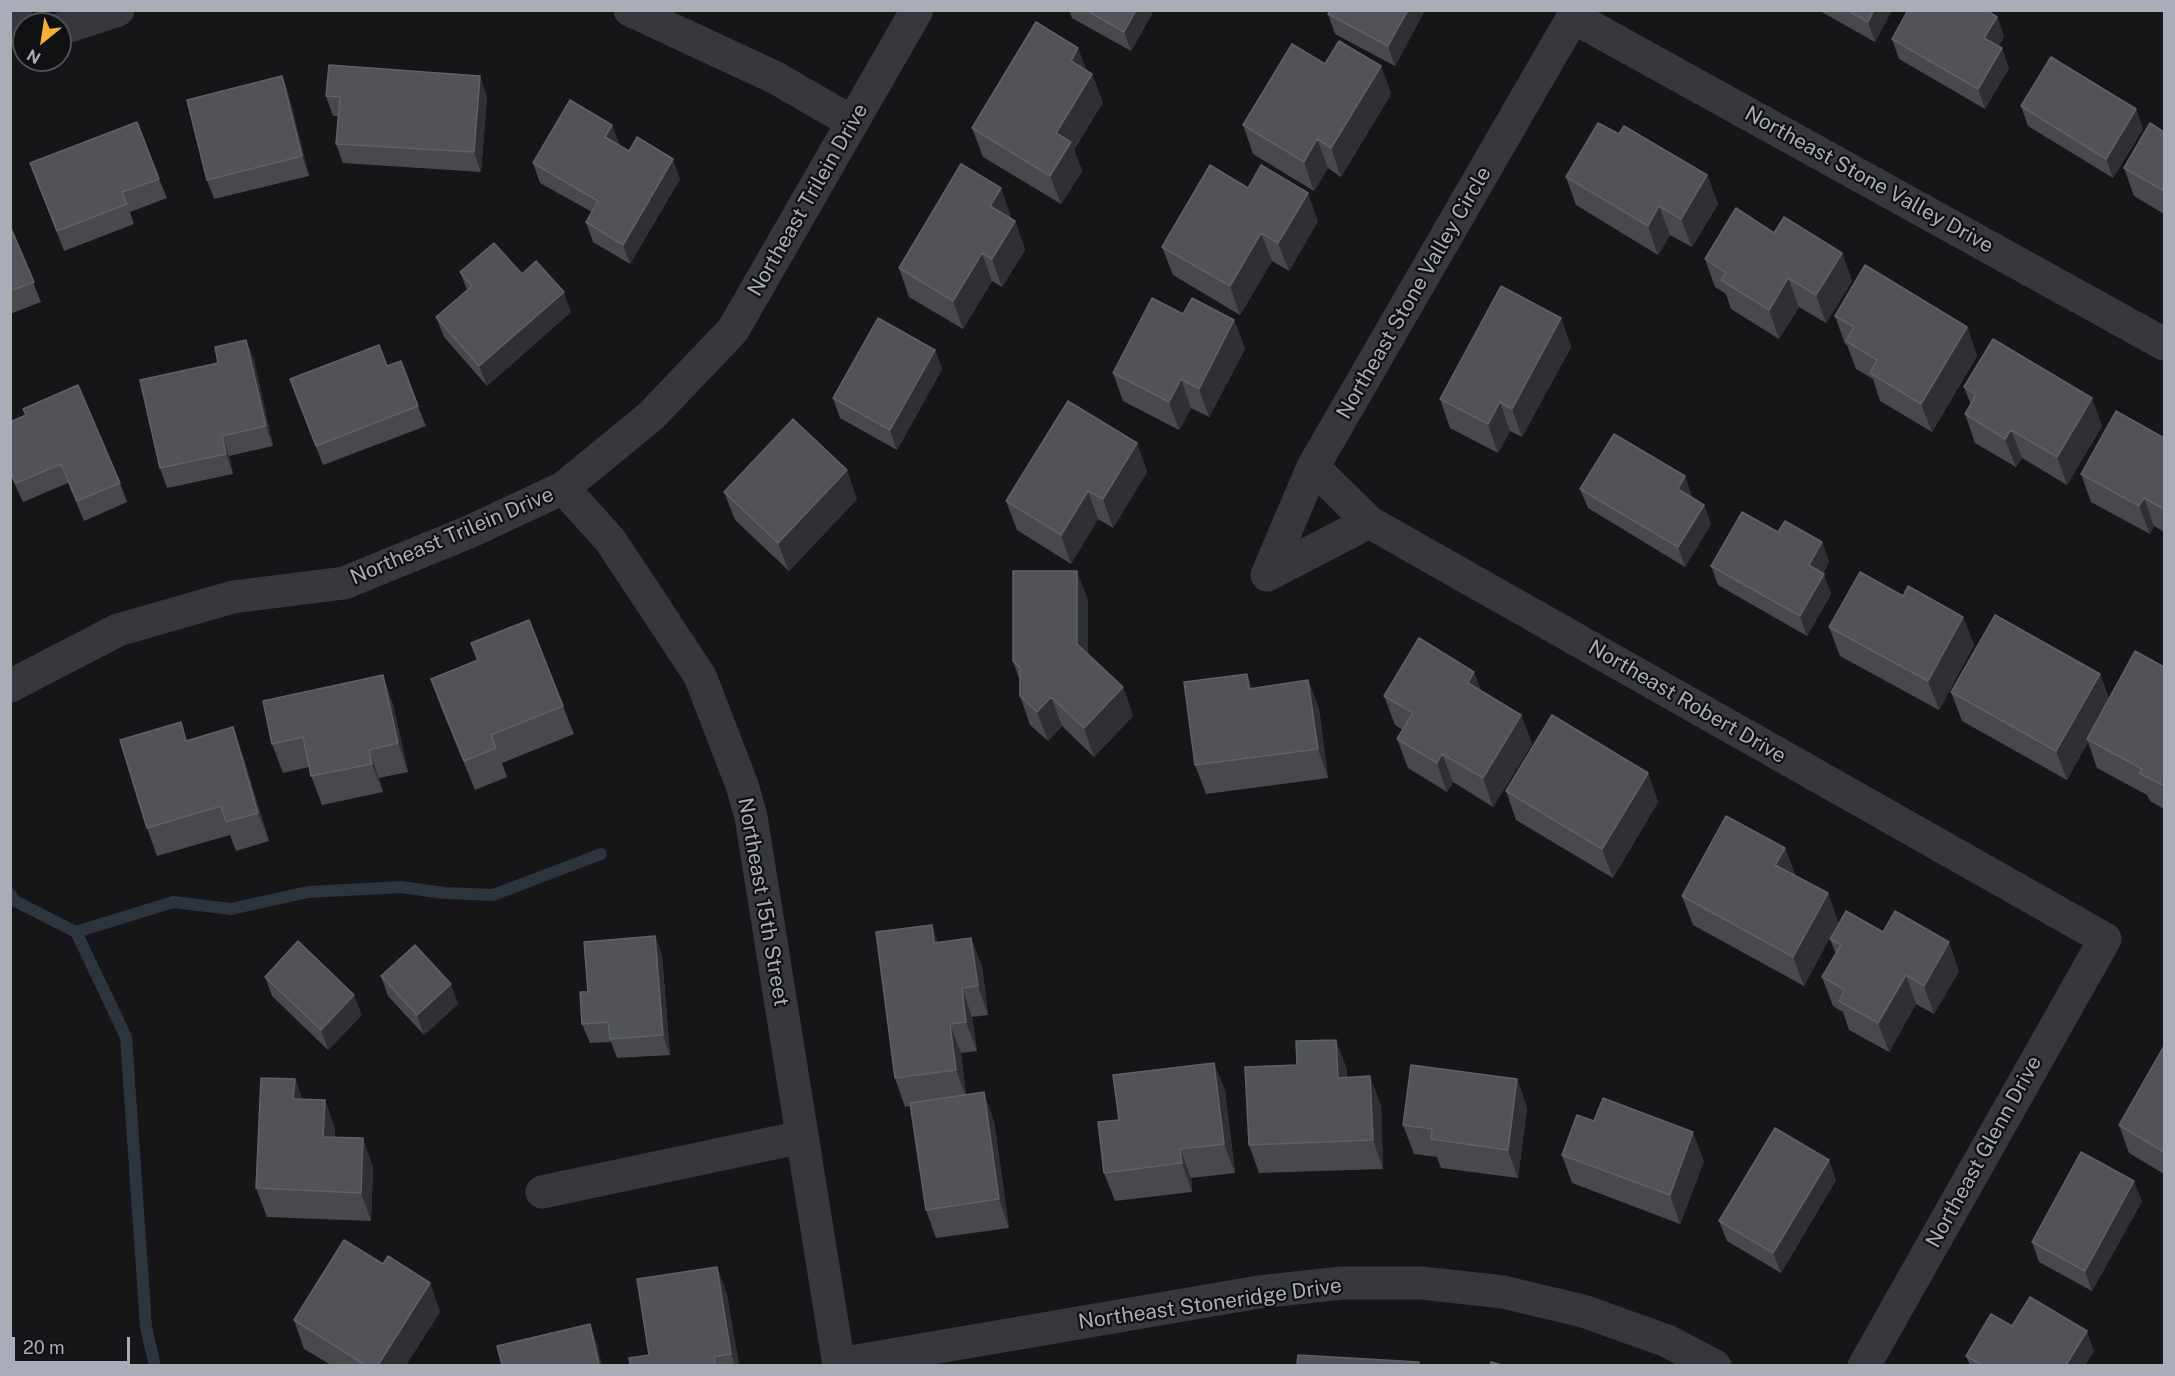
<!DOCTYPE html>
<style>
body{margin:0}
#map{position:relative;width:2175px;height:1376px;overflow:hidden;background:#161618;font-family:"Public Sans",sans-serif}
canvas{display:block}
.frame{position:absolute;inset:0;border:12px solid #a8adb8;pointer-events:none}
.north{position:absolute;left:12px;top:12px;width:60px;height:60px;box-sizing:border-box;background:#111113;border:2px solid #4d4f55;border-radius:50%;rotate:210deg;font-size:16px;font-weight:700;line-height:24px;text-align:center;color:#a8adb8}
.north::after{content:'';display:block;margin:auto;width:21px;height:27px;background:#f2b134;clip-path:polygon(50% 0,100% 100%,50% 72%,0 100%)}
.scale{position:absolute;left:12px;top:1337px;width:118px;height:27px;box-sizing:border-box;border:3px solid #a8adb8;border-top:0;padding-left:8px;font-size:18px;line-height:21px;white-space:nowrap;color:#a8adb8;-webkit-text-stroke:4px #111113;paint-order:stroke}
</style>
<div id="map">
<canvas width="2175" height="1376"></canvas>
<div class="frame"></div>
<div class="north">N</div>
<div class="scale">20 m</div>
</div>
<script>
const context = document.querySelector('canvas').getContext('2d');
context.lineJoin = 'round';
const poly = rows => new Path2D(rows.map(r => 'M' + r).join(''));
function strokePath(path, color, width, dash) { context.strokeStyle = color; context.lineWidth = width; context.lineCap = dash ? 'butt' : 'round'; context.setLineDash(dash || []); context.stroke(path); }
function paint(path, color) { context.fillStyle = color; context.fill(path, 'evenodd'); }
function label(font, color, halo, rows, align = 'center') {
  context.font = font + ' "Public Sans",sans-serif'; context.lineWidth = 4.5; context.setLineDash([]); context.textBaseline = 'middle'; context.strokeStyle = halo; context.fillStyle = color; for (const [text, x, y, turn = 0] of rows) {
    context.save(); context.translate(x, y); context.rotate((+turn || 0) * Math.PI / 180); context.textAlign = isNaN(turn) ? turn : align; if (halo) context.strokeText(text, 0, 0); context.fillText(text, 0, 0); context.restore();
  }
}
strokePath(poly([
 [10,894,15,901,76,932,126,1037,146,1327,155,1366],
 [76,932,173,902,231,909,308,892,401,887,444,893,493,895,601,854]
]), '#2c353c', 12);
strokePath(poly([
 [13,10,24,37],
 [630,10,776,78,852,122],
 [60,29,118,10],
 [1313,467,1369,522],
 [563,488,610,540,700,676,742,785,751,817,839,1366],
 [1267,575,1369,522,2105,939,1864,1366],
 [1267,575,1313,467,1573,17,2164,344],
 [10,686,118,630,233,597,344,583,469,532,563,488,651,416,733,330,917,10],
 [542,1192,802,1137],
 [839,1364,1259,1292,1342,1283,1422,1283,1503,1292,1583,1311,1667,1341,1715,1366]
]), '#37383d', 33);
paint(poly([
 [1069,10,1154,10,1131,51,1072,18],
 [1330,10,1425,10,1395,66,1335,34,1328,14],
 [1818,10,1892,10,1875,42],
 [1997,17,2004,37,1998,46,2009,68,1985,109,1899,59,1892,39],
 [1325,64,1381,66,1391,94,1341,177,1328,168,1314,191,1253,154,1243,125],
 [1086,70,1103,102,1074,150,1082,171,1061,204,983,157,972,128],
 [282,76,289,96,309,176,214,199,207,180],
 [326,96,487,96,481,172,343,163,336,144,338,116,333,116],
 [2021,106,2136,109,2143,129,2113,178,2028,126],
 [612,125,619,144,619,145,680,179,630,264,593,242,586,222,592,212,540,183,533,163],
 [2164,132,2164,214,2134,196,2124,168],
 [1619,134,1707,175,1718,204,1692,247,1670,235,1658,255,1576,205,1566,177],
 [30,163,159,179,167,198,130,212,134,224,64,251],
 [1248,188,1318,221,1289,271,1272,261,1240,315,1173,275,1162,247],
 [1011,216,1010,219,1015,221,1025,250,1002,287,992,281,963,329,909,297,899,268],
 [10,226,41,302,10,314],
 [1774,233,1842,253,1852,281,1826,323,1799,307,1779,339,1731,309,1726,294,1715,287,1705,259],
 [460,272,522,274,571,312,487,386,444,337,436,317,467,290],
 [1183,314,1234,320,1245,349,1209,417,1191,408,1179,430,1123,401,1113,373],
 [1835,316,1967,327,1977,356,1932,432,1880,401,1873,379,1856,369,1847,345,1845,344],
 [1561,318,1571,347,1522,437,1510,431,1498,453,1450,428,1440,399],
 [246,340,254,360,273,446,229,456,233,474,167,488,160,468,218,363],
 [935,350,942,369,897,450,840,418,833,398],
 [387,366,418,406,426,426,323,465,290,379],
 [1964,387,2102,426,2067,485,2022,458,2016,467,1975,443,1965,414,1971,405],
 [10,422,120,483,127,502,84,521,68,483,23,502,10,474],
 [2164,438,2164,532,2154,526,2150,534,2091,502,2081,474],
 [1137,443,1147,472,1113,528,1098,519,1071,564,1017,530,1006,501],
 [1580,489,1692,496,1691,497,1704,505,1711,524,1685,567,1588,508],
 [724,492,857,499,789,571,735,520],
 [1778,532,1822,542,1829,562,1823,573,1831,594,1807,636,1718,585,1711,566],
 [1088,600,1088,654,1123,687,1133,716,1094,757,1062,726,1048,741,1030,725,1020,696,1020,681,1013,661],
 [1963,617,1974,645,1939,710,1840,656,1829,627],
 [471,643,563,706,574,734,502,763,507,777,475,790,441,707,431,679,477,660],
 [2164,667,2164,809,2150,801,2147,795,2097,768,2088,742,2067,780,1962,721,1951,692,2100,674,2109,699],
 [1247,674,1252,688,1308,680,1319,709,1328,778,1206,794,1195,765],
 [1481,691,1521,715,1532,744,1493,807,1453,782,1447,792,1408,768,1397,739,1403,730,1395,725,1384,696],
 [393,704,408,772,379,778,383,792,322,805,311,776,309,767,283,773,272,744],
 [187,741,243,756,269,841,236,851,230,835,157,856,147,828],
 [1648,773,1658,802,1613,878,1516,820,1506,791],
 [1785,848,1795,875,1828,893,1838,922,1804,986,1693,925,1682,896],
 [1883,932,1959,971,1934,1014,1916,1004,1889,1052,1849,1030,1843,1012,1833,1006,1822,977,1836,954,1830,939],
 [655,936,662,956,670,1055,617,1058,611,1042,590,1043,582,1024,588,992],
 [971,938,982,967,988,1015,972,1017,977,1051,961,1053,966,1095,994,1121,1009,1228,936,1238,926,1210,911,1106,905,1107,895,1078,938,943],
 [381,976,458,1004,424,1035,388,996],
 [265,977,362,1015,328,1050,272,996],
 [2164,1046,2164,1174,2129,1153,2119,1125],
 [1214,1063,1225,1091,1235,1173,1191,1178,1192,1192,1115,1201,1104,1173,1119,1120],
 [1347,1069,1347,1078,1381,1105,1383,1169,1259,1173,1249,1145],
 [295,1079,302,1099,325,1100,335,1129,335,1137,373,1167,371,1221,267,1217,256,1188],
 [1517,1079,1527,1108,1518,1178,1441,1168,1437,1157,1414,1154,1403,1125],
 [1562,1155,1704,1161,1680,1224,1572,1183],
 [1836,1180,1781,1273,1727,1241,1719,1221],
 [2142,1201,2092,1291,2039,1262,2032,1242],
 [717,1267,727,1295,739,1365,630,1365,649,1355],
 [430,1283,440,1312,406,1365,331,1365,304,1349,294,1320],
 [2012,1326,2094,1351,2085,1365,1970,1365,1966,1356]
]), '#47494d');
paint(poly([
 [1136,10,1154,10,1131,51,1124,32],
 [1408,10,1425,10,1395,66,1388,46],
 [1874,10,1892,10,1875,42,1868,22],
 [1997,17,2004,37,1991,58,1984,38],
 [1078,48,1089,76,1071,61],
 [2002,48,2009,68,1985,109,1978,89],
 [1381,66,1391,94,1341,177,1331,148],
 [1092,74,1103,102,1074,150,1082,171,1061,204,1050,176,1056,133],
 [282,76,289,96,309,176,302,156],
 [480,76,487,96,481,172,474,152],
 [2136,109,2143,129,2113,178,2106,159],
 [612,125,619,144,612,157,605,137],
 [1317,139,1328,168,1314,191,1304,162],
 [673,159,680,179,630,264,623,245],
 [1707,175,1718,204,1692,247,1681,219],
 [1001,188,1011,216,1000,235,990,206],
 [1308,193,1318,221,1289,271,1278,243],
 [1659,206,1670,235,1658,255,1648,226],
 [1015,221,1025,250,1002,287,992,259],
 [1261,233,1272,261,1240,315,1230,286],
 [982,253,992,281,963,329,953,301],
 [1842,253,1852,281,1826,323,1816,295],
 [1788,278,1799,307,1779,339,1769,310],
 [564,292,571,312,487,386,479,366],
 [1561,318,1571,347,1522,437,1512,409],
 [1234,320,1245,349,1209,417,1199,389],
 [1967,327,1977,356,1932,432,1921,404],
 [246,340,254,360,273,446,266,426],
 [935,350,942,369,897,450,890,430],
 [1181,379,1191,408,1179,430,1169,402],
 [2092,398,2102,426,2067,485,2057,457],
 [1500,402,1510,431,1498,453,1488,424],
 [2011,430,2022,458,2016,467,2005,439],
 [222,436,229,456,233,474,226,454],
 [1137,443,1147,472,1113,528,1103,499],
 [847,470,857,499,789,571,778,543],
 [1685,476,1692,496,1685,508,1678,489],
 [1088,491,1098,519,1071,564,1061,535],
 [2144,498,2154,526,2150,534,2139,506],
 [1704,505,1711,524,1685,567,1678,547],
 [1822,542,1829,562,1817,585,1809,565],
 [1077,571,1088,600,1088,673,1077,644],
 [1824,574,1831,594,1807,636,1800,616],
 [1963,617,1974,645,1939,710,1928,681],
 [1474,672,1485,700,1468,683],
 [1247,674,1258,703,1249,689],
 [2100,674,2110,703,2087,739,2088,742,2067,780,2056,751],
 [383,675,393,704,408,772,398,743],
 [1308,680,1319,709,1328,778,1318,749],
 [1123,687,1133,716,1094,757,1084,728],
 [1051,697,1062,726,1048,741,1037,712],
 [1521,715,1532,744,1493,807,1483,778],
 [233,727,243,756,269,841,258,813],
 [369,750,379,778,383,792,372,764],
 [1442,754,1453,782,1447,792,1437,763],
 [1648,773,1658,802,1613,878,1602,849],
 [1785,848,1795,877,1775,865],
 [1828,893,1838,922,1804,986,1793,957],
 [932,925,942,954,934,943],
 [655,936,662,956,670,1055,663,1035],
 [971,938,982,967,988,1015,978,986],
 [1949,942,1959,971,1934,1014,1924,986],
 [1906,975,1916,1004,1889,1052,1878,1023],
 [451,984,458,1004,424,1035,417,1015],
 [962,988,972,1017,977,1051,966,1022],
 [354,995,362,1015,328,1050,321,1030],
 [950,1024,961,1053,967,1099,956,1070],
 [1336,1040,1347,1069,1348,1107,1338,1078],
 [1214,1063,1225,1091,1235,1173,1224,1144],
 [1370,1076,1381,1105,1383,1169,1373,1140],
 [295,1079,305,1108,293,1099],
 [1517,1079,1527,1108,1518,1178,1508,1150],
 [984,1092,994,1121,1009,1228,999,1199],
 [325,1100,335,1129,334,1165,323,1137],
 [1693,1132,1704,1161,1680,1224,1670,1195],
 [363,1138,373,1167,371,1221,361,1193],
 [1180,1149,1191,1178,1192,1192,1182,1163],
 [1829,1160,1836,1180,1781,1273,1773,1253],
 [2134,1181,2142,1201,2092,1291,2085,1271],
 [717,1267,727,1295,739,1365,735,1365,731,1354],
 [430,1283,440,1312,406,1365,378,1365],
 [590,1324,597,1344,602,1365,599,1365],
 [2087,1331,2094,1351,2085,1365,2066,1365]
]), '#2f3033');
const building = poly([
 [1086,10,1136,10,1124,32,1086,10],
 [1330,10,1408,10,1388,46,1328,14,1330,10],
 [1847,10,1874,10,1868,22,1847,10],
 [1908,10,1986,10,1997,17,1984,38,2002,48,1978,89,1892,39,1908,10],
 [1036,22,1078,48,1071,61,1092,74,1056,133,1071,142,1050,176,972,128,1036,22],
 [1339,41,1381,66,1331,148,1317,139,1304,162,1243,125,1292,44,1325,64,1339,41],
 [2051,57,2136,109,2106,159,2021,106,2051,57],
 [329,65,480,76,474,152,336,144,340,97,326,96,329,65],
 [282,76,302,156,207,180,187,100,282,76],
 [570,100,612,125,605,137,629,151,637,137,673,159,623,245,586,222,598,201,533,163,570,100],
 [137,122,159,179,122,192,127,204,57,231,30,163,137,122],
 [1598,123,1619,134,1624,126,1707,175,1681,219,1659,206,1648,226,1566,177,1598,123],
 [2150,123,2164,132,2164,191,2124,168,2150,123],
 [961,164,1001,188,990,206,1015,221,992,259,982,253,953,301,899,268,961,164],
 [1210,165,1248,188,1261,165,1308,193,1278,243,1261,233,1230,286,1162,247,1210,165],
 [1736,208,1774,233,1784,217,1842,253,1816,295,1788,278,1769,310,1721,280,1726,273,1705,259,1736,208],
 [10,226,34,282,10,291,10,226],
 [494,243,522,274,536,261,564,292,479,366,436,317,472,286,460,272,494,243],
 [1865,265,1967,327,1921,404,1870,373,1877,360,1846,341,1854,327,1835,316,1865,265],
 [1501,286,1561,318,1512,409,1500,402,1488,424,1440,399,1501,286],
 [1152,298,1183,314,1192,298,1234,320,1199,389,1181,379,1169,402,1113,373,1152,298],
 [878,318,935,350,890,430,833,398,878,318],
 [1993,339,2092,398,2057,457,2011,430,2005,439,1965,414,1976,395,1964,387,1993,339],
 [246,340,266,426,222,436,226,454,160,468,140,380,218,363,215,347,246,340],
 [379,345,387,366,401,361,418,406,316,446,290,379,379,345],
 [78,385,120,483,77,501,61,464,16,483,10,471,10,422,26,415,23,409,78,385],
 [1068,401,1137,443,1103,499,1088,491,1061,535,1006,501,1068,401],
 [2116,411,2164,438,2164,509,2144,498,2139,506,2081,474,2116,411],
 [793,419,847,470,778,543,724,492,793,419],
 [1614,434,1685,476,1678,489,1704,505,1678,547,1580,489,1614,434],
 [1742,512,1778,532,1785,521,1822,542,1809,565,1824,574,1800,616,1711,566,1742,512],
 [1013,571,1077,571,1077,644,1123,687,1084,728,1051,697,1037,712,1020,696,1020,668,1013,661,1013,571],
 [1860,572,1903,596,1908,586,1963,617,1928,681,1829,627,1860,572],
 [1995,615,2100,674,2056,751,1951,692,1995,615],
 [529,620,563,706,491,735,496,748,464,761,431,679,478,660,471,643,529,620],
 [1419,638,1474,672,1468,683,1521,715,1483,778,1442,754,1437,763,1397,739,1413,713,1384,696,1419,638],
 [2135,651,2164,667,2164,786,2139,773,2142,769,2087,739,2135,651],
 [1247,674,1249,689,1308,680,1318,749,1195,765,1184,682,1247,674],
 [383,675,398,743,369,750,372,764,311,776,303,737,272,744,263,701,383,675],
 [1552,715,1648,773,1602,849,1506,791,1552,715],
 [181,722,186,741,233,727,258,813,226,822,221,806,147,828,120,740,181,722],
 [1726,816,1785,848,1775,865,1828,893,1793,957,1682,896,1726,816],
 [1846,911,1883,932,1895,911,1949,942,1924,986,1906,975,1878,1023,1839,1001,1845,990,1822,977,1841,945,1830,939,1846,911],
 [932,925,934,943,971,938,978,986,962,988,966,1022,950,1024,956,1070,895,1078,876,932,932,925],
 [655,936,663,1035,610,1039,608,1022,582,1024,580,992,588,992,584,942,655,936],
 [298,941,354,995,321,1030,265,977,298,941],
 [415,945,451,984,417,1015,381,976,415,945],
 [1336,1040,1338,1078,1370,1076,1373,1140,1249,1145,1245,1067,1297,1065,1296,1041,1336,1040],
 [2164,1046,2164,1152,2119,1125,2164,1046],
 [1214,1063,1224,1144,1180,1149,1182,1163,1104,1173,1098,1122,1119,1120,1113,1075,1214,1063],
 [1411,1065,1517,1079,1508,1150,1431,1139,1432,1129,1403,1125,1411,1065],
 [261,1078,295,1079,293,1099,325,1100,323,1137,363,1138,361,1193,256,1188,261,1078],
 [984,1092,999,1199,926,1210,910,1103,984,1092],
 [1603,1098,1693,1132,1670,1195,1562,1155,1577,1115,1594,1121,1603,1098],
 [1775,1128,1829,1160,1773,1253,1719,1221,1775,1128],
 [2081,1152,2134,1181,2085,1271,2032,1242,2081,1152],
 [344,1240,383,1264,388,1256,430,1283,378,1365,365,1365,294,1320,344,1240],
 [717,1267,731,1354,714,1357,715,1365,630,1365,629,1358,649,1355,637,1279,717,1267],
 [2030,1297,2087,1331,2066,1365,1982,1365,1966,1356,1991,1314,2012,1326,2030,1297],
 [590,1324,599,1365,502,1365,497,1346,590,1324],
 [1298,1355,1419,1362,1419,1365,1297,1365,1298,1355],
 [1491,1362,1502,1365,1490,1365,1491,1362]
]);
paint(building, '#525359');
strokePath(building, '#5f6168', 1.5);
label('21px', '#a8adb8', '#111113', [
 ["Northeast Stone Valley Drive",1869,180,29],
 ["Northeast Trilein Drive",808,200,-60],
 ["Northeast Stone Valley Circle",1414,293,-60],
 ["Northeast Trilein Drive",452,536,-23],
 ["Northeast Robert Drive",1687,702,30],
 ["Northeast 15th Street",763,902,80],
 ["Northeast Glenn Drive",1984,1152,-61],
 ["Northeast Stoneridge Drive",1210,1304,-8]
]);
</script>
